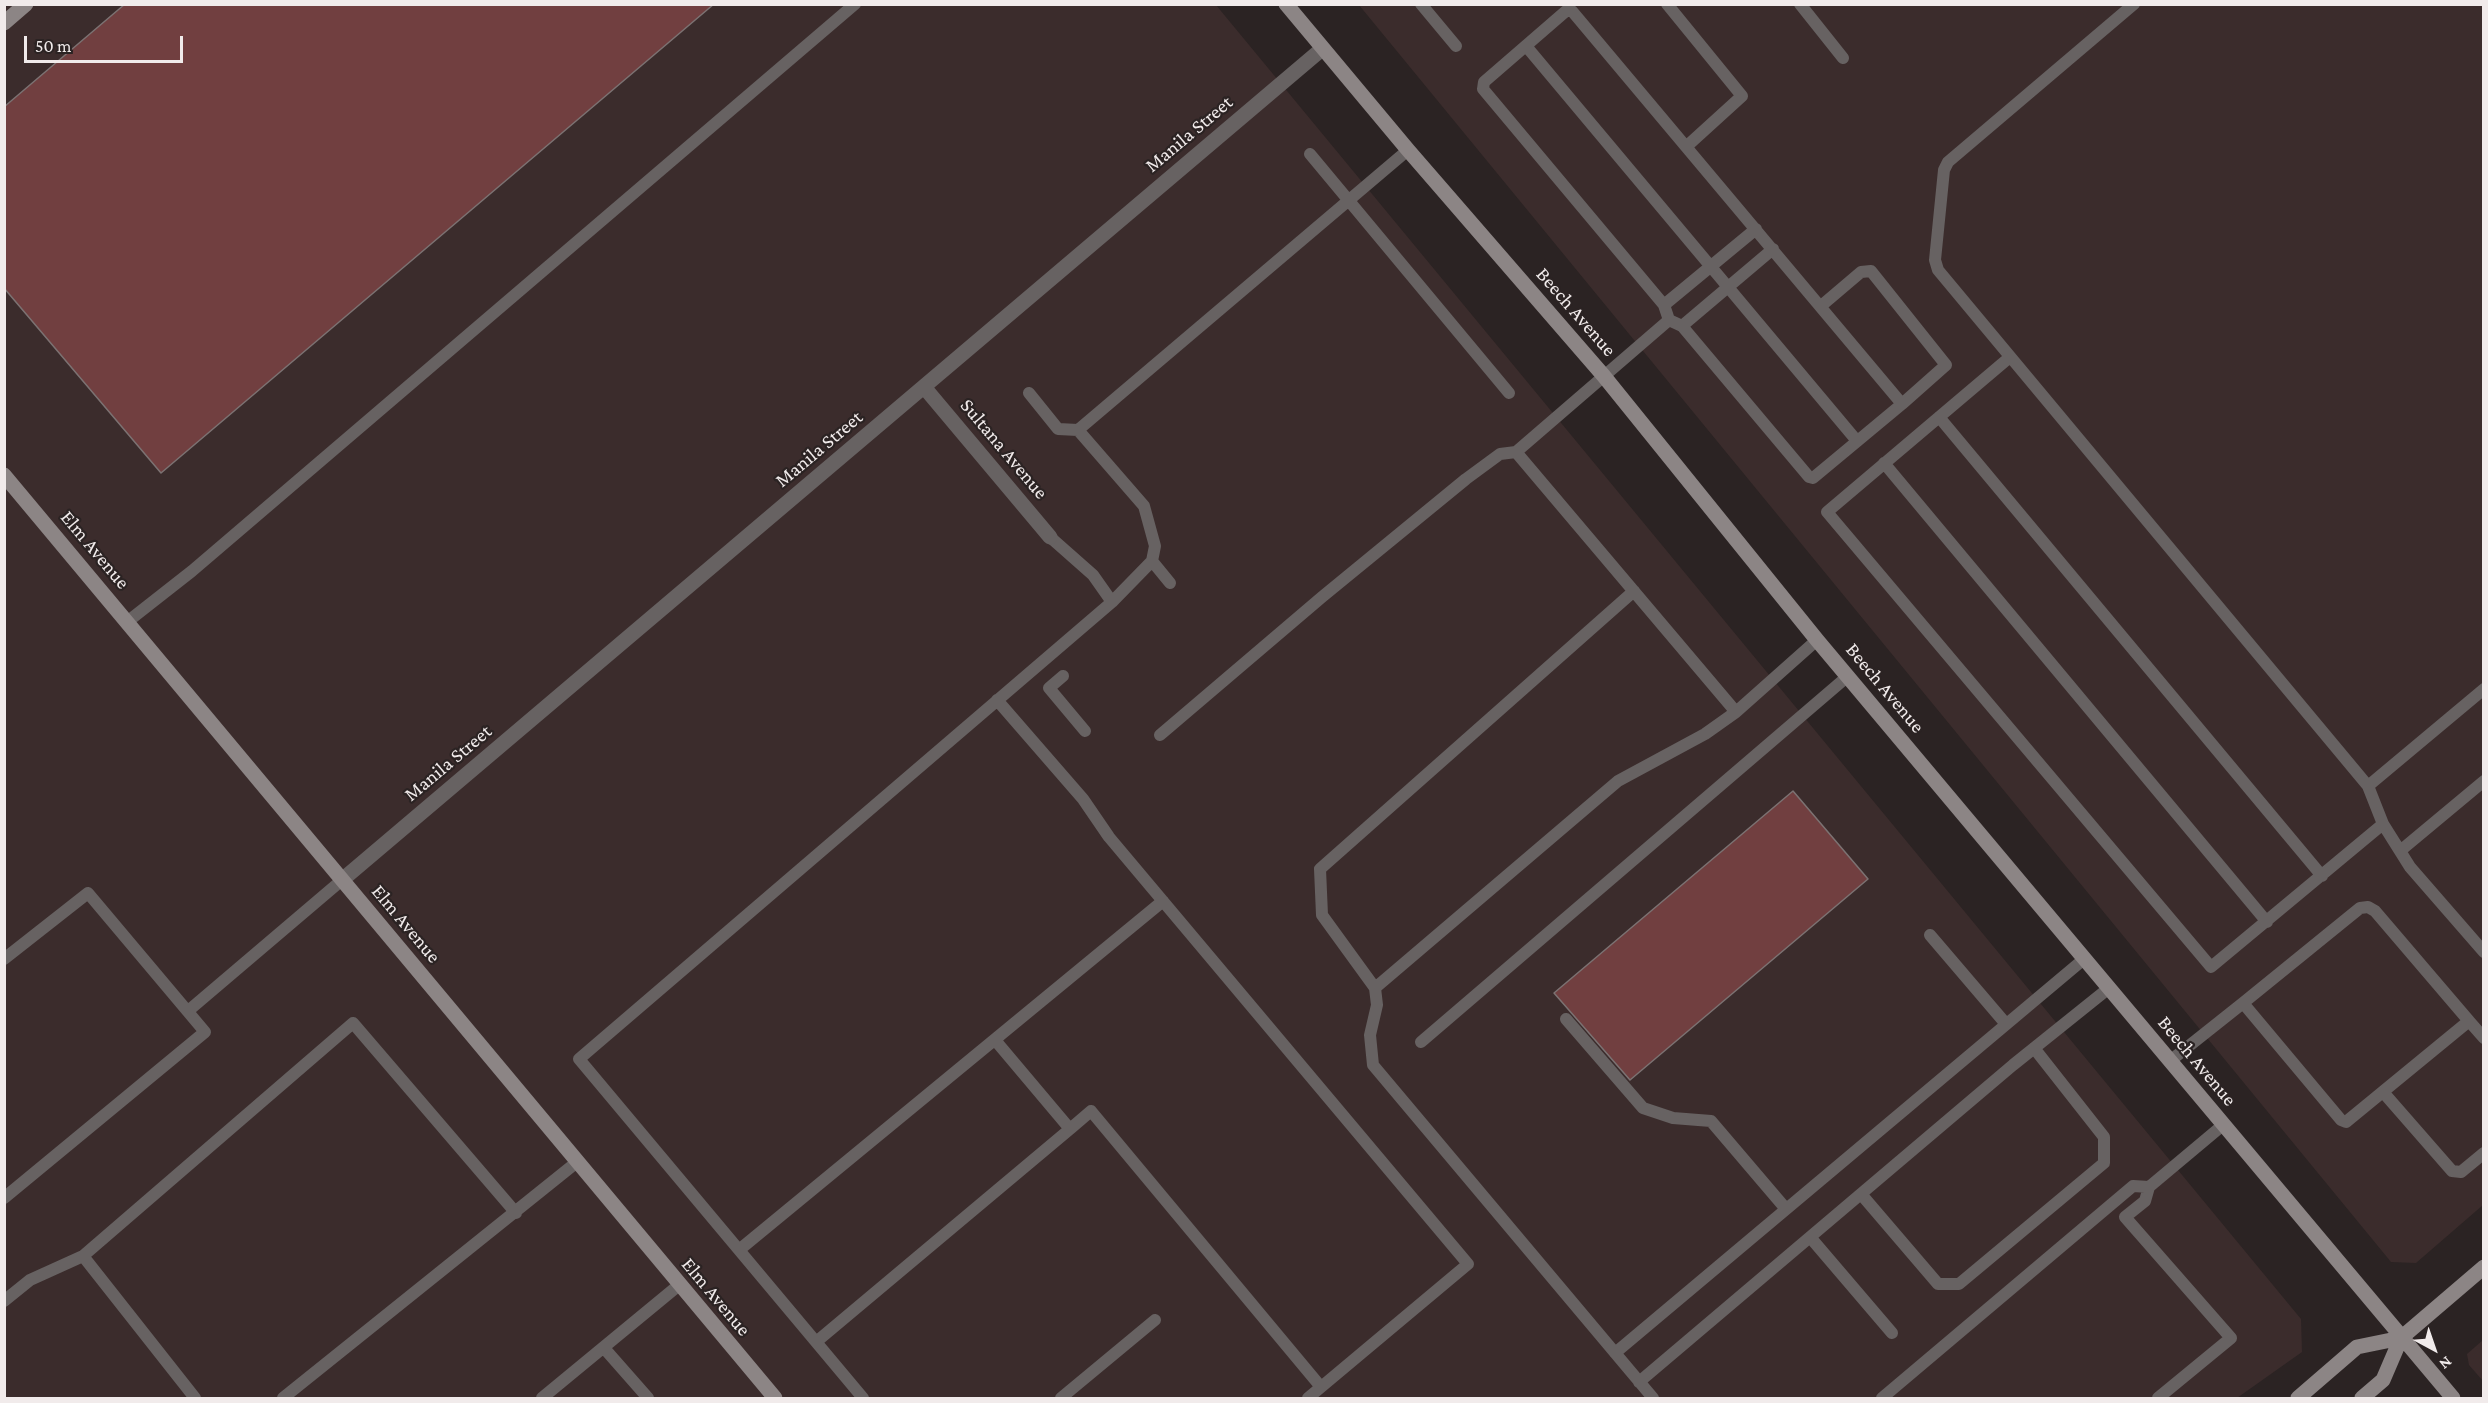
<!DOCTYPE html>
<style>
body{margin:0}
#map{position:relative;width:2488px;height:1403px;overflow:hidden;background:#2b2323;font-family:"Crimson Pro",serif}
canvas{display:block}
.frame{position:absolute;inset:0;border:6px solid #f1ebeb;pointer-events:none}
.north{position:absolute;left:2404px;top:1319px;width:60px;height:60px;-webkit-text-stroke:4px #2b2323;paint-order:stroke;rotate:140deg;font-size:16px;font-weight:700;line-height:24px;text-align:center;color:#f1ebeb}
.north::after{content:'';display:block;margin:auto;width:21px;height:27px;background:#f1ebeb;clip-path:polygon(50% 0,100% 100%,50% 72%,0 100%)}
.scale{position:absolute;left:24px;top:36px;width:159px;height:27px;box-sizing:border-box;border:3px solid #f1ebeb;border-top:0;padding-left:8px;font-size:18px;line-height:21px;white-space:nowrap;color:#f1ebeb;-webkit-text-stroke:4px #2b2323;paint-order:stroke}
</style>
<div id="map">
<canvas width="2488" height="1403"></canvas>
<div class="frame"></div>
<div class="north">N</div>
<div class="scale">50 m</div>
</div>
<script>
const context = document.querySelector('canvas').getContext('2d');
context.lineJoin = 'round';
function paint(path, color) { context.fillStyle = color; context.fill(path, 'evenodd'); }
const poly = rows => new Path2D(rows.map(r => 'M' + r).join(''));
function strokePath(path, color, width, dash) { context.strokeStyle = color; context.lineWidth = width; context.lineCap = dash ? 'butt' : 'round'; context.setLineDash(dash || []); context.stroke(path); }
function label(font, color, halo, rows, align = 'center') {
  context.font = font + ' "Crimson Pro",serif'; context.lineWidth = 4.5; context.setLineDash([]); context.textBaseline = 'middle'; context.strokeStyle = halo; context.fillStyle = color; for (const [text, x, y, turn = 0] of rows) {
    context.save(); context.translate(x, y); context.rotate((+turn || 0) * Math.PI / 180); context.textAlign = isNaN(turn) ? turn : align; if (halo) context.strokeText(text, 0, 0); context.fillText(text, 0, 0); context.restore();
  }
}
paint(poly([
 [5,4,1216,5,2301,1319,2302,1352,2237,1398,5,1398],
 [1359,5,2483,5,2483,1205,2416,1263,2391,1262],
 [2483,1340,2483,1381,2469,1365,2467,1354]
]), '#3b2c2c');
const building = poly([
 [125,4,714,4,161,473,4,288,4,107,125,4],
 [1793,791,1868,879,1630,1080,1554,993,1793,791]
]);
paint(building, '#713f40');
strokePath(building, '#7c7272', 1.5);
strokePath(poly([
 [1421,4,1456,46],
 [1667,4,1742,96,1687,146],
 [1800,4,1843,58],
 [2134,4,1948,162,1944,170,1935,260,1938,270,2368,786,2484,689],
 [1526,46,1857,441],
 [1310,154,1509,393],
 [1664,305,1756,229],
 [1821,306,1861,272,1871,271,1946,365,1902,404,1572,11,1566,11,1484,82,1483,89,1664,305,1669,320,1682,326,1809,477,1813,478,1902,404],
 [1682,326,1773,249],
 [2010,357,1827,512,2211,967,2383,824],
 [1029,393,1058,429,1078,430],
 [1939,417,2322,876],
 [1516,452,1669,320],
 [1884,463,2267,922],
 [1050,537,1093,575,1112,602],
 [1152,561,1170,583],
 [127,622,192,571,855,4],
 [1063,676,1049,688,1085,731],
 [997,700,1083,799,1109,837,1468,1264,1308,1398],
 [1736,712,1817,640],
 [1160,735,1322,597,1466,479,1500,454,1516,452,1736,712,1705,734,1618,781,1375,988,1377,1005,1370,1035,1373,1065,1653,1398],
 [2368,786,2383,824,2410,867,2484,952],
 [2400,851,2484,781],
 [1930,935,2006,1024],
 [4,959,88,893,205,1032,4,1198],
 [1375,988,1322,915,1320,869,1634,591],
 [188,1011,342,880],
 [1566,1019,1643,1108,1673,1118,1711,1121,1786,1209],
 [2469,1021,2484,1038],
 [1421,1042,1848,676],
 [2170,1061,2243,1003,2360,908,2368,907,2375,911,2469,1021,2346,1122,2341,1120,2243,1003],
 [2383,1092,2452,1171,2461,1172,2484,1153],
 [1070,1129,1091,1111,1321,1387],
 [2149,1187,2223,1125],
 [1861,1194,1938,1284,1959,1284,2104,1163,2104,1137,2034,1048],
 [1810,1237,1892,1333],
 [739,1250,1163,901],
 [4,1301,30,1280,83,1256],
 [816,1342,1070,1129,995,1040],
 [604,1348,648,1398],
 [1615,1353,2084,959],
 [1639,1382,2013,1065,2109,988],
 [195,1398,83,1256,353,1023,516,1213],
 [283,1398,577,1162],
 [542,1398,679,1285],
 [863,1398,579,1059,1112,602,1152,561,1155,546,1144,506,1078,430,1408,150],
 [1061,1398,1155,1320],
 [1882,1398,2133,1186,2149,1187,2145,1201,2125,1217,2231,1338,2158,1398]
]), '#676262', 12);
strokePath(poly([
 [924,387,1050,537],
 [342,880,1322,49]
]), '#676262', 15);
strokePath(poly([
 [1286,4,1408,150,1603,375,1817,640,2453,1398],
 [4,23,26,4],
 [4,475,775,1398],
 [2298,1398,2357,1347,2401,1338],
 [2362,1398,2383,1380,2401,1338,2484,1267]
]), '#8c8585', 15);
label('20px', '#f1ebeb', '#2b2323', [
 ["Manila Street",1189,134,-40],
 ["Beech Avenue",1576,312,49],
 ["Manila Street",819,449,-40],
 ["Sultana Avenue",1004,449,50],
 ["Elm Avenue",95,550,50],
 ["Beech Avenue",1885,688,50],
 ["Manila Street",448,763,-40],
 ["Elm Avenue",406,924,50],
 ["Beech Avenue",2197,1061,50],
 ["Elm Avenue",716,1297,50]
]);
</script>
